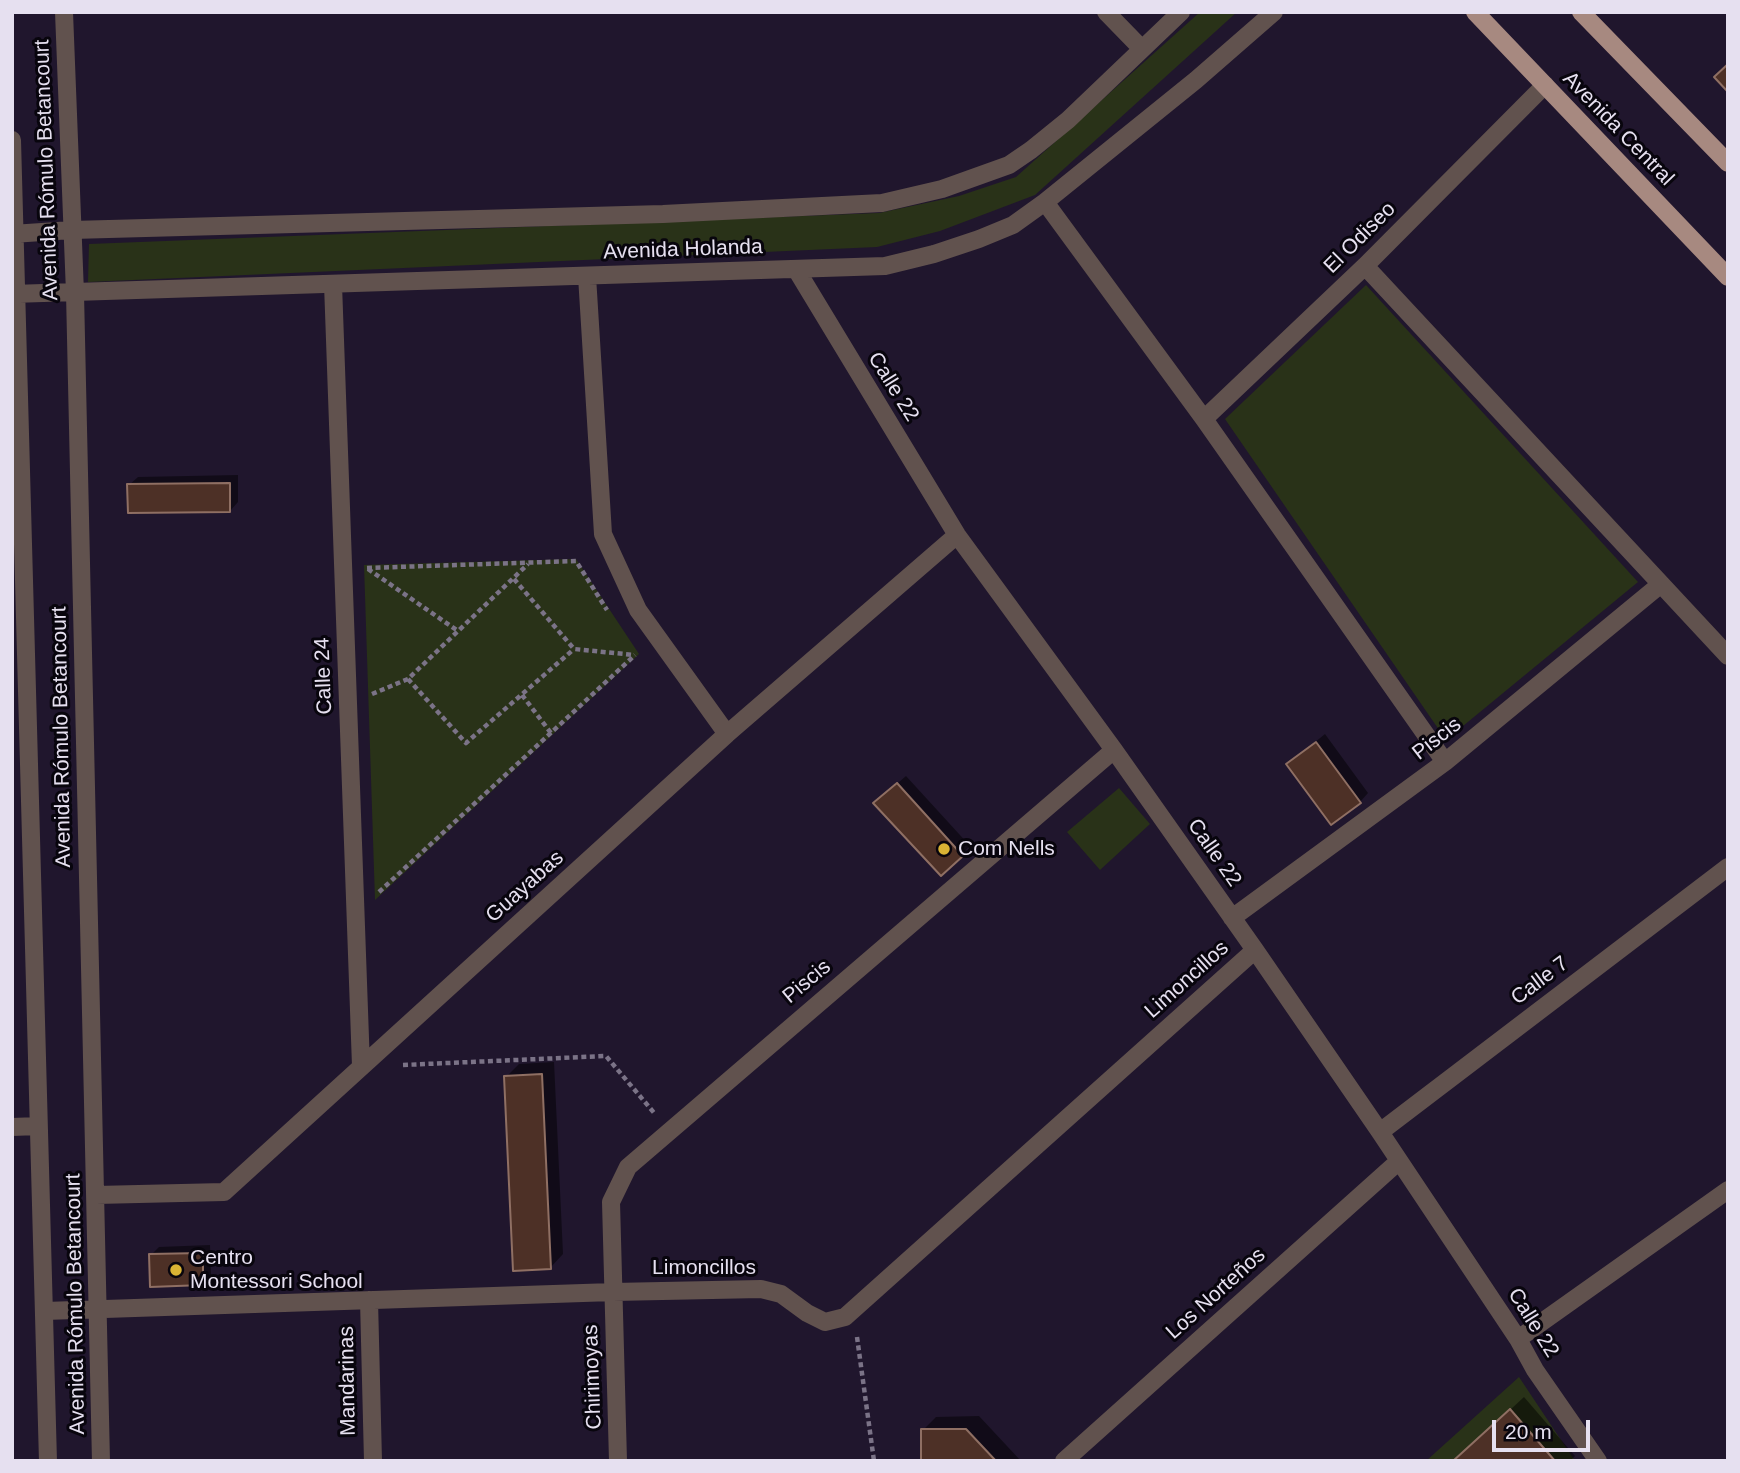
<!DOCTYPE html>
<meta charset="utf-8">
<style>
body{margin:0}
#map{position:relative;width:1740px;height:1473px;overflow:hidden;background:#20162d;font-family:Arial,sans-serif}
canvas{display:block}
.frame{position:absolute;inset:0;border:14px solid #e6e0f0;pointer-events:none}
.scale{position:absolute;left:1492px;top:1420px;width:98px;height:32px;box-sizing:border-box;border:4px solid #e6e0f0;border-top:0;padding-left:9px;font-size:21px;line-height:24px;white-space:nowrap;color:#e6e0f0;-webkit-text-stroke:5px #08050d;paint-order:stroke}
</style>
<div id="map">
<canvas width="1740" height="1473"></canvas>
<div class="frame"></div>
<div class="scale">20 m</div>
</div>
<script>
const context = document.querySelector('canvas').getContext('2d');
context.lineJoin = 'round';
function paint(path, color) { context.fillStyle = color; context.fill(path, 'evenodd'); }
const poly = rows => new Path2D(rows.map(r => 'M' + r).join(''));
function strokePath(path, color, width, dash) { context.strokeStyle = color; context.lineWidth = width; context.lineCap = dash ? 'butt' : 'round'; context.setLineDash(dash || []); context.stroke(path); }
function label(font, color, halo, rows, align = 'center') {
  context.font = font + ' Arial,sans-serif'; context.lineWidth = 6; context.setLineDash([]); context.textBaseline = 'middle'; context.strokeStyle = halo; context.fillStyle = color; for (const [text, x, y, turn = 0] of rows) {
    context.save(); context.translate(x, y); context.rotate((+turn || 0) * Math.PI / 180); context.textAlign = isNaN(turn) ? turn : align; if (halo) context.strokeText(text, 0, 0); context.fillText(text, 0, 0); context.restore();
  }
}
paint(poly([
 [1200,12,1237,12,1035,195,940,231,877,247,88,282,89,244,879,213,959,196,1016,177],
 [1366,285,1638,582,1446,740,1225,419],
 [576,559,639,654,375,900,364,565],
 [1119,788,1150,824,1100,870,1067,832],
 [1519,1377,1575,1461,1426,1461]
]), '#293218');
paint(poly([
 [238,475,238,502,230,511,129,485,138,477],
 [1325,734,1368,793,1360,802,1288,764],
 [906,776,970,846,941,874,884,795],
 [554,1062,563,1254,550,1268,506,1077,519,1064],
 [210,1245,211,1275,203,1284,151,1255,159,1247],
 [1524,1397,1575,1456,1570,1461,1455,1461],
 [979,1416,1021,1461,923,1461,923,1430,936,1417]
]), '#0007');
const building = poly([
 [1728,64,1728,92,1714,77,1728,64],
 [230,483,230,512,128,513,127,484,230,483],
 [1316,742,1361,803,1331,825,1286,764,1316,742],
 [897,783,963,856,941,876,873,803,897,783],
 [542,1074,551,1269,513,1271,504,1076,542,1074],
 [203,1253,203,1285,150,1287,149,1254,203,1253],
 [1510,1409,1555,1461,1453,1461,1510,1409],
 [921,1429,966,1429,996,1461,921,1461,921,1429]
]);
paint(building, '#4d3026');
strokePath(building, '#8f6f63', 2);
strokePath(poly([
 [367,568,576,561,607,610],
 [368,569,458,631],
 [514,579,574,649,634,655],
 [408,679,466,743,574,649],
 [372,694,408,679,528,564],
 [522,695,551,733],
 [379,892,635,655],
 [403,1065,606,1056,655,1114],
 [857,1337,874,1461]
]), '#7b7387', 4.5, [5, 3.5]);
strokePath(poly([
 [64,12,75,293,101,1461],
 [1106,12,1142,49],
 [12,140,48,1461],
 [1045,202,1204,419,1445,762],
 [12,234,72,230,663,214,882,203,942,189,1009,165,1031,150,1068,120,1181,12],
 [1365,266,1728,656],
 [796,269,957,535,1114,750,1255,950,1380,1132,1518,1339,1535,1370,1598,1461],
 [587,276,603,534,638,610,727,734],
 [333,284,361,1066],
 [12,294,885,266,934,254,979,239,1013,225,1045,202,1196,80,1274,12],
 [1204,419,1365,266,1545,85],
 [1232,918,1445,762,1661,584],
 [12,1127,38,1126],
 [1380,1132,1728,867],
 [96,1195,224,1192,727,734,957,535],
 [369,1300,373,1461],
 [45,1311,613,1292,761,1289,781,1294,807,1313,825,1322,845,1317,1255,950],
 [1518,1339,1728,1190],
 [618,1461,611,1202,628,1167,1114,750],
 [1064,1461,1399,1161]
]), '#61524e', 18);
strokePath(poly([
 [1475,12,1728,277],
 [1581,12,1728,163]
]), '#a78980', 18);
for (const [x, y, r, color] of [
 [944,849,7,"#d9b334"],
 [176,1270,7,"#d9b334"]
]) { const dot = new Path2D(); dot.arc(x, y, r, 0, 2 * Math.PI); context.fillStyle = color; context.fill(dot); strokePath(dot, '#08050d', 2.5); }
label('21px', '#e6e0f0', '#08050d', [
 ["Avenida Central",1618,129,46],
 ["Avenida Rómulo Betancourt",47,170,-92],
 ["El Odiseo",1360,238,-45],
 ["Avenida Holanda",683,250,-2],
 ["Calle 22",893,387,58],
 ["Calle 24",324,676,-92],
 ["Avenida Rómulo Betancourt",62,737,-91],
 ["Piscis",1437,739,-38],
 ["Calle 22",1214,853,55],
 ["Guayabas",525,887,-42],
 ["Limoncillos",1187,980,-42],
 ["Calle 7",1540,981,-37],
 ["Piscis",807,982,-40],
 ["Limoncillos",704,1268],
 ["Los Norteños",1216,1294,-42],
 ["Avenida Rómulo Betancourt",76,1304,-91],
 ["Calle 22",1533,1323,58],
 ["Chirimoyas",593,1377,-92],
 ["Mandarinas",348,1381,-91]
]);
label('21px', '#e6e0f0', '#08050d', [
 ["Com Nells",958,849],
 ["Centro",190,1258],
 ["Montessori School",190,1282]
], 'left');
</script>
